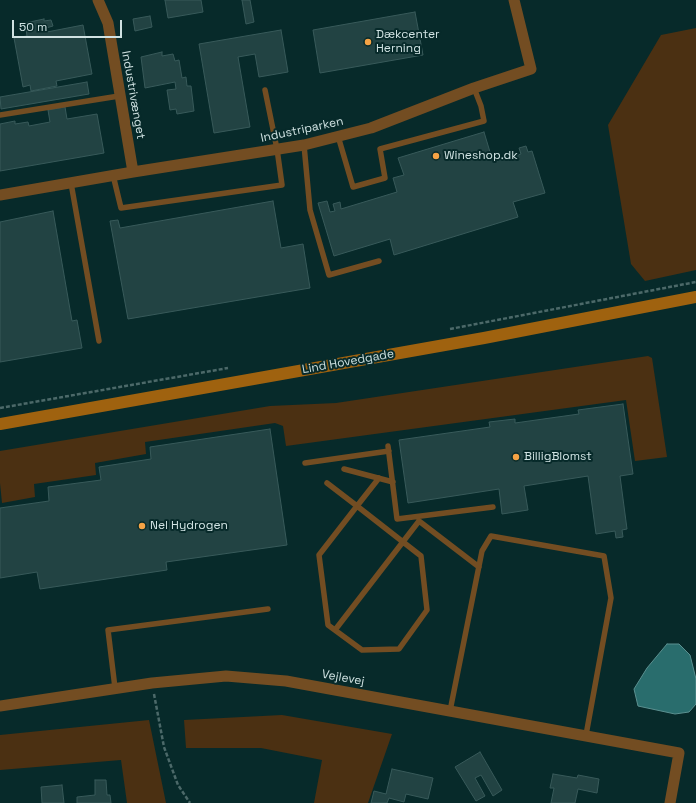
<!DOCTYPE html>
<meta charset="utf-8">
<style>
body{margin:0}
#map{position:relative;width:696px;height:803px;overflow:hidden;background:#072a2a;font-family:"Space Grotesk",sans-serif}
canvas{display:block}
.scale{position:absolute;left:12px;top:20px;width:110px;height:18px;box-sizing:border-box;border:2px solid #d0e2e2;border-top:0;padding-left:5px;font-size:12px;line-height:14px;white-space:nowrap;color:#d0e2e2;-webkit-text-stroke:3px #072a2a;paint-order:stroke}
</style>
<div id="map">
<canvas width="696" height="803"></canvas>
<div class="scale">50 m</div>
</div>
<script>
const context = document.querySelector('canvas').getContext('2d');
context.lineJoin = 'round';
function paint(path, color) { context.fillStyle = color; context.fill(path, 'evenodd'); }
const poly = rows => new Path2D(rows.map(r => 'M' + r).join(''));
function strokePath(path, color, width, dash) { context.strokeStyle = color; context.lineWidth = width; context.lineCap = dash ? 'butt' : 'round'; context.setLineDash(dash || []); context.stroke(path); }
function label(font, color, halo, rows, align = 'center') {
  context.font = font + ' "Space Grotesk",sans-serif'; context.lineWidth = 4; context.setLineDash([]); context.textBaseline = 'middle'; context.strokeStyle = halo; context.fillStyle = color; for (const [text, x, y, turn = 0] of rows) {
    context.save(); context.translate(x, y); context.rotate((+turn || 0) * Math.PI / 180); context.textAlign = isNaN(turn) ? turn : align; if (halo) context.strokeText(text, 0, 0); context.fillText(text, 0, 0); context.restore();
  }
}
paint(poly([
 [696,28,696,270,645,281,631,264,608,125,661,35],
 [648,356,652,358,667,457,635,461,626,400,286,446,283,426,275,423,145,442,146,454,95,463,96,475,34,484,35,497,2,503,0,483,0,451,270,406,336,403],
 [282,715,392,734,368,803,314,803,322,760,261,748,186,748,184,720],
 [149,720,166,803,127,803,121,760,0,770,0,735]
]), '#4b3012');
const water = poly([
 [667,644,679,644,690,655,696,679,696,704,689,712,675,714,638,706,634,689,647,668,667,644]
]);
paint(water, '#296d6d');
strokePath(water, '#5b9090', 1);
const building = poly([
 [165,0,201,0,203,12,168,18,165,0],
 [242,0,250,0,254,22,246,24,242,0],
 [415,12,423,55,320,73,313,30,415,12],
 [150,16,152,27,135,31,133,19,150,16],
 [44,19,44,21,51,20,53,26,46,28,47,32,83,25,92,74,56,81,57,86,31,91,30,85,23,87,14,38,27,36,25,23,44,19],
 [281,30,288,72,259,77,255,54,238,57,250,127,214,133,199,44,281,30],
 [162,52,162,56,173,54,175,61,179,60,182,78,186,77,187,86,191,86,194,111,177,114,176,109,170,110,167,90,176,89,175,82,145,88,141,57,162,52],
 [87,82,89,94,1,109,0,97,87,82],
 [65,107,67,119,97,114,104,153,0,171,0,124,15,121,15,124,28,122,29,126,50,122,48,110,65,107],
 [484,132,493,162,521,154,519,148,526,146,528,152,532,151,545,193,513,202,518,217,394,255,390,239,334,256,318,203,327,201,330,212,335,211,333,204,340,202,341,209,397,192,393,178,404,175,398,158,484,132],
 [273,201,281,248,303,244,310,288,128,319,110,221,118,220,120,228,273,201],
 [53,211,72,321,77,320,82,348,0,362,0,222,53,211],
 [623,404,633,474,620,476,627,529,622,530,623,537,616,538,615,531,596,534,588,476,524,486,528,510,502,514,499,489,408,503,399,440,490,427,489,422,515,419,515,423,579,414,578,410,623,404],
 [270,429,287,545,166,562,167,570,40,589,37,572,0,578,0,508,49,501,48,487,101,480,99,467,151,459,150,447,270,429],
 [480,752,502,790,493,796,481,775,475,778,485,796,476,801,455,767,480,752],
 [392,769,433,778,428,799,406,794,404,802,389,798,387,803,371,803,374,791,386,794,392,769],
 [553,774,577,778,578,775,599,779,597,793,578,789,575,803,551,803,554,788,550,788,553,774],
 [95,780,106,780,107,795,110,795,111,803,77,803,77,797,95,795,95,780],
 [62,785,64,803,42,803,41,787,62,785]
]);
paint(building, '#224343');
strokePath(building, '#385a5a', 1);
strokePath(poly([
 [450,329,696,282],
 [0,408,228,368],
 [154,694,164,747,178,785,190,803]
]), '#4c6969', 2.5, [4, 2]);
strokePath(poly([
 [0,115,119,96],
 [338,136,353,187,385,178,380,149,484,121,481,106,474,88],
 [304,145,310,210,329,275,379,261],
 [113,175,121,208,282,185,277,149,265,90],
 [71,183,99,341],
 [388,446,397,519,493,507],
 [305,463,389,451],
 [344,469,393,482],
 [327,483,357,506,421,556,427,610,399,649,362,650,328,625,319,555,357,506,379,478],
 [335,630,419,521,479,567],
 [115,688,108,630,268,609],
 [450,711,482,551,491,536,604,556,611,598,586,735]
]), '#734d22', 5.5);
strokePath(poly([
 [98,0,108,23,133,172],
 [0,195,133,172,304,145,371,128,474,88,531,69,514,0],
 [0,706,152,683,226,676,286,681,679,753,670,803]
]), '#734d22', 11);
strokePath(poly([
 [0,424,484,338,696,297]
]), '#9f620f', 12);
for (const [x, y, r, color] of [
 [368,42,4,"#f5a345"],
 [436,156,4,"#f5a345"],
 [516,457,4,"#f5a345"],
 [142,526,4,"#f5a345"]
]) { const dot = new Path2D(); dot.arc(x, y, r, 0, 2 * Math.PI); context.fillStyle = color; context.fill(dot); strokePath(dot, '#072a2a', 1.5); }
label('12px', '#d0e2e2', '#072a2a', [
 ["Dækcenter",376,35],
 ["Herning",376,49],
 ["Wineshop.dk",444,156],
 ["BilligBlomst",524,457],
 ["Nel Hydrogen",150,526]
], 'left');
label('12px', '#d0e2e2', '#072a2a', [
 ["Industrivænget",133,95,80],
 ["Industriparken",302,130,-12],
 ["Lind Hovedgade",348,362,-10],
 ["Vejlevej",343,678,10]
]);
</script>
